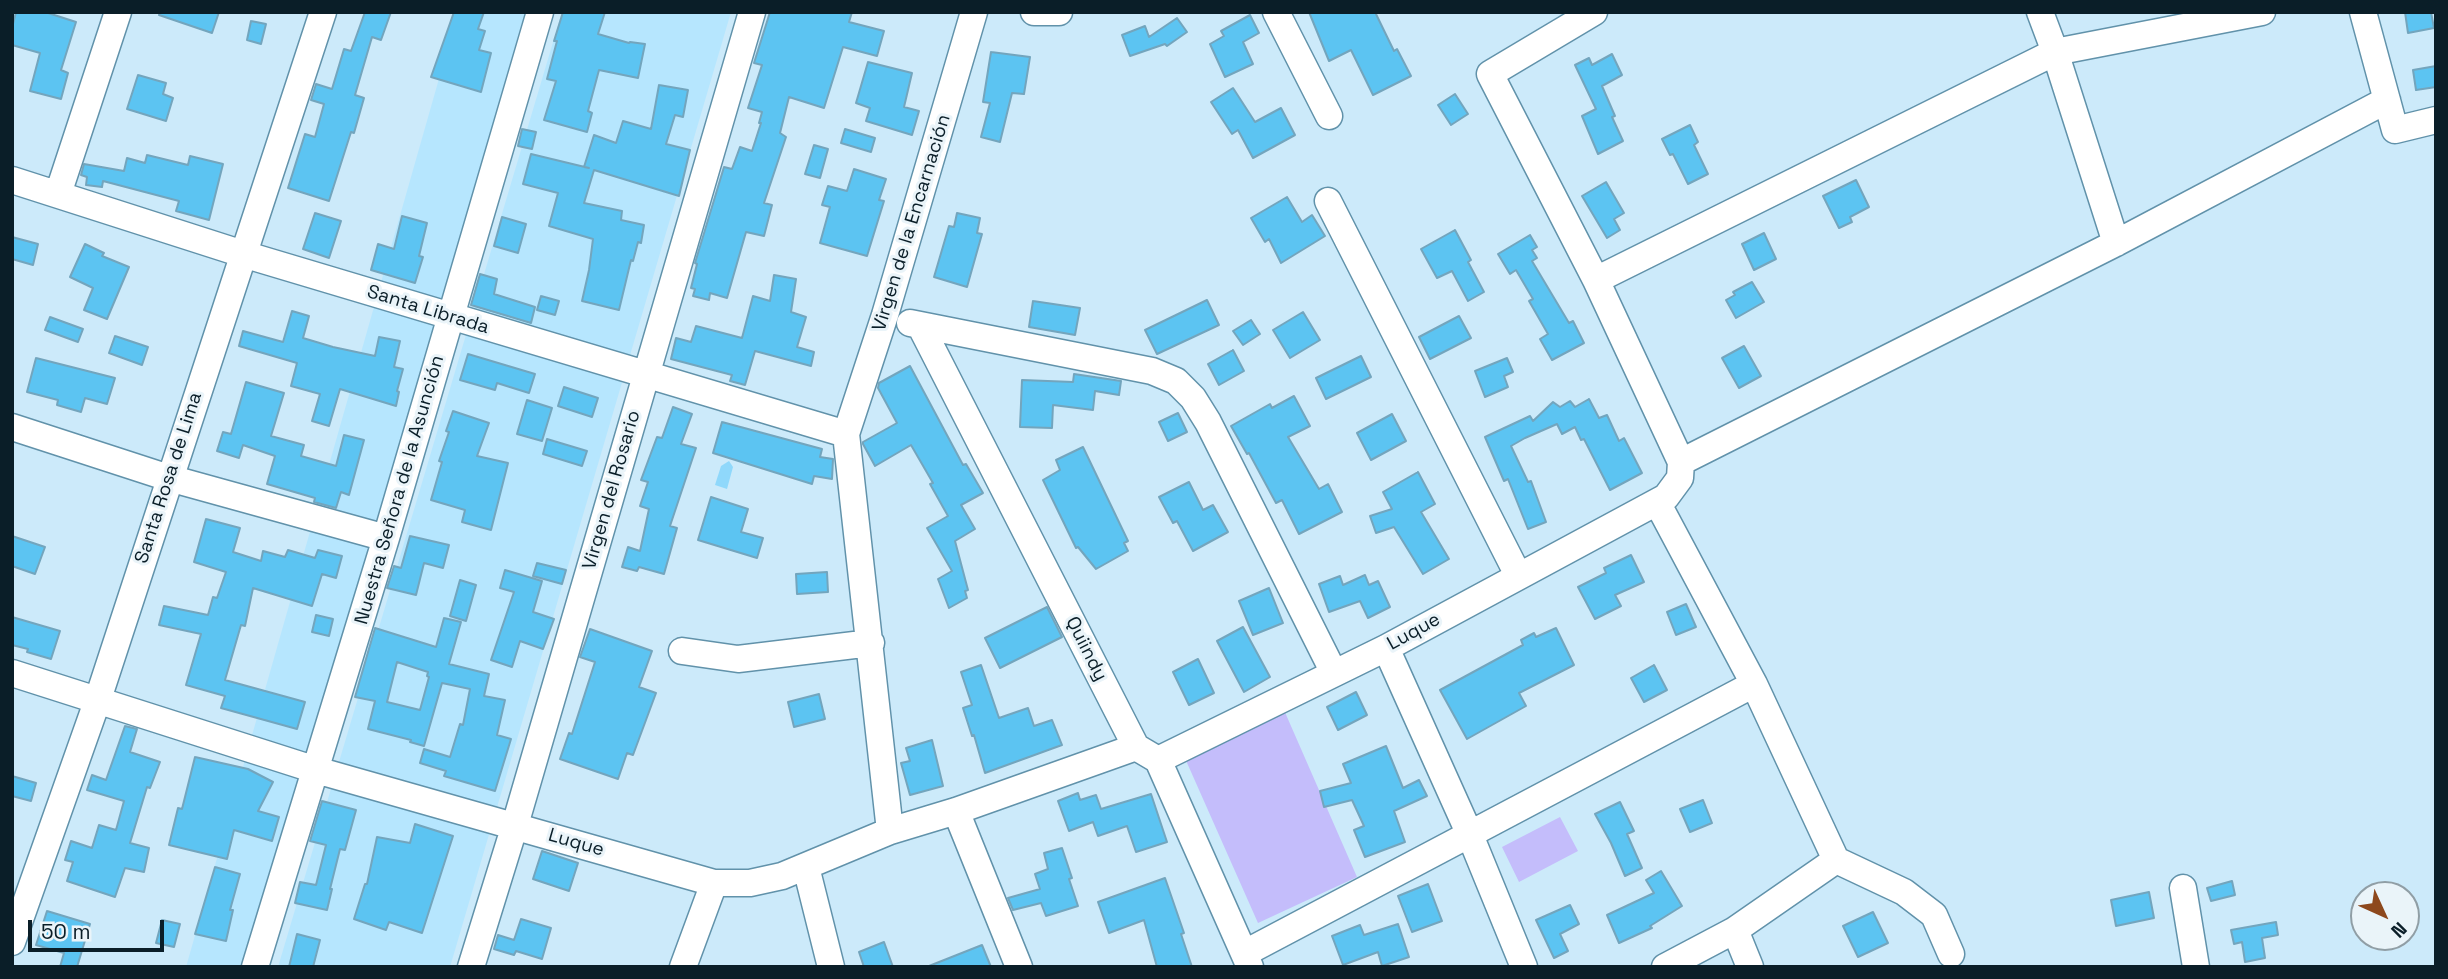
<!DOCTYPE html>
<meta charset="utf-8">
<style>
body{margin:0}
#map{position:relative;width:2448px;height:979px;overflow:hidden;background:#cceafa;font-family:"Space Grotesk",sans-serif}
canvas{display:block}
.frame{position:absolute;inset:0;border:14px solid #0a1e28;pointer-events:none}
.north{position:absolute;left:2350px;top:881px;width:70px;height:70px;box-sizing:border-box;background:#eaf4f9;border:2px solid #909ea5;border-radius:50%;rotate:135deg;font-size:19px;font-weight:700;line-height:28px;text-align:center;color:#0a1e28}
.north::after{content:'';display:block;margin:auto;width:24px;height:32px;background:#8d481d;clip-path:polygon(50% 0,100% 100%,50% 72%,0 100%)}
.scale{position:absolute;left:28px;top:920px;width:136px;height:32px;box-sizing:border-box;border:4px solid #0a1e28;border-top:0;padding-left:9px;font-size:21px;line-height:24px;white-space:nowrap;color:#0a1e28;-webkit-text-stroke:5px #eaf4f9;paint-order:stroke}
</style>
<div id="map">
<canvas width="2448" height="979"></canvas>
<div class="frame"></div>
<div class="north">N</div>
<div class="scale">50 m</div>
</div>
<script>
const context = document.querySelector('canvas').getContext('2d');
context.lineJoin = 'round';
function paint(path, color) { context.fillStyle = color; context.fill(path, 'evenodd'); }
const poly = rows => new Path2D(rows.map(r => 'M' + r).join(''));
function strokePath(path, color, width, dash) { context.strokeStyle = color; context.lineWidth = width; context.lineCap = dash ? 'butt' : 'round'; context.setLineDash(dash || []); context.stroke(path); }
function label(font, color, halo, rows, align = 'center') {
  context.font = font + ' "Space Grotesk",sans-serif'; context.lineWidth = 6; context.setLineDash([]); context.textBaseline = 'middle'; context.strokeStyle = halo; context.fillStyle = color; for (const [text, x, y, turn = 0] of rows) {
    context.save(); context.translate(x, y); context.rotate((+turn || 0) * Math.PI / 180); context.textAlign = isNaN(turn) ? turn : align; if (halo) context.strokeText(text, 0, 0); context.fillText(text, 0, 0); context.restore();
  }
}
paint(poly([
 [458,12,525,12,251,967,186,967],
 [562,12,731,12,450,967,278,967]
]), '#b6e6fe');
paint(poly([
 [1284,710,1357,877,1258,923,1184,756],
 [1560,817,1578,851,1519,882,1502,847]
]), '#c4bdfb');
paint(poly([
 [729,461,733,467,727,489,715,485,721,466]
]), '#8fd8fb');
const building = poly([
 [16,12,45,12,76,22,61,70,68,73,61,99,30,91,40,53,12,45,12,28,16,12],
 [160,12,219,12,212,33,159,15,160,12],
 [365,12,391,12,381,40,372,37,355,95,364,98,354,133,351,132,329,201,288,188,305,134,315,137,324,104,311,100,316,84,332,89,344,49,351,51,365,12],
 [454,12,484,12,478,29,485,31,479,50,491,53,481,92,431,77,454,12],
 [563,12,605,12,598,34,629,43,630,42,645,44,638,78,599,70,588,111,592,113,587,132,544,120,556,81,547,79,557,41,554,41,563,12],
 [770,12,852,12,849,22,884,31,877,56,843,47,824,108,789,97,780,133,786,137,764,203,772,205,764,236,746,232,727,298,710,293,709,300,693,296,695,289,691,288,697,264,695,263,724,167,732,169,740,147,752,151,761,123,759,123,762,112,748,108,762,65,754,63,770,12],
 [1309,12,1375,12,1394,51,1397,49,1411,76,1373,95,1351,50,1329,61,1309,12],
 [2405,12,2431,12,2434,28,2408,33,2405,12],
 [1250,15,1259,33,1243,42,1253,64,1225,77,1210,44,1224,36,1221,31,1250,15],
 [1177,18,1187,32,1167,46,1165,44,1130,56,1122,35,1145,26,1149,37,1177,18],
 [251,21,266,24,261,44,247,40,251,21],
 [991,52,1030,57,1024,94,1012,93,1000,142,981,137,990,103,983,102,991,52],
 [1612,54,1622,75,1602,86,1615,116,1612,117,1623,141,1598,154,1582,116,1596,109,1575,65,1589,58,1592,65,1612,54],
 [868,62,912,73,904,107,919,111,912,135,866,121,870,108,856,103,868,62],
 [2436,66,2436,87,2416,90,2413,70,2436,66],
 [138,75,166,83,163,94,173,98,166,121,127,109,138,75],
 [659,85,688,90,683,117,675,115,666,144,690,150,679,196,594,170,584,203,622,211,621,220,644,225,641,243,638,242,633,261,631,260,619,310,582,301,589,270,593,239,549,226,558,193,523,184,531,154,589,168,584,167,594,135,616,143,623,121,651,129,659,85],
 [1233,88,1255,122,1281,108,1295,135,1253,158,1238,130,1232,134,1211,102,1233,88],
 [1455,94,1468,114,1451,125,1438,105,1455,94],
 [1690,125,1698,142,1694,145,1708,174,1688,184,1673,154,1670,155,1662,139,1690,125],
 [522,129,536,132,532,149,518,146,522,129],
 [845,129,875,138,871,152,841,143,845,129],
 [814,145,828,149,820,178,805,174,814,145],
 [147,155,188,165,190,156,223,164,209,220,176,211,179,201,103,181,102,187,86,185,87,177,81,175,84,164,124,171,127,158,145,163,147,155],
 [854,169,886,179,879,200,884,201,867,256,820,243,830,207,822,205,828,186,847,191,854,169],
 [1856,180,1869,207,1850,217,1852,222,1839,228,1823,196,1856,180],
 [1606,182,1624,213,1614,219,1620,230,1607,238,1582,196,1606,182],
 [1287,197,1302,222,1312,215,1325,236,1281,263,1269,239,1265,242,1251,218,1287,197],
 [315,213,341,221,329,258,303,249,315,213],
 [957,213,980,218,977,233,982,234,967,287,934,277,949,226,954,227,957,213],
 [402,216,427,223,419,256,423,257,415,283,371,270,378,244,394,249,402,216],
 [502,217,526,224,518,253,494,246,502,217],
 [1455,230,1471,260,1468,262,1484,292,1468,301,1452,271,1437,278,1421,249,1455,230],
 [1764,233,1776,259,1754,270,1742,244,1764,233],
 [1530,235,1537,247,1532,250,1537,258,1532,261,1569,323,1573,321,1584,343,1552,360,1540,339,1548,334,1529,301,1533,299,1516,270,1510,274,1498,254,1530,235],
 [12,237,38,244,33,265,12,259,12,237],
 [85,244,104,253,102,256,129,267,107,319,84,310,93,288,70,277,85,244],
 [480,274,497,279,494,294,535,307,531,323,471,305,480,274],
 [774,275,796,279,791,312,806,317,797,347,814,352,811,366,755,351,745,385,730,381,732,375,671,359,676,338,691,342,696,326,742,338,753,296,770,301,774,275],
 [1752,282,1764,302,1736,318,1726,300,1735,295,1733,292,1752,282],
 [541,296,559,301,555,315,537,310,541,296],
 [1207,300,1219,325,1157,354,1145,330,1207,300],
 [1033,301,1080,308,1075,335,1029,327,1033,301],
 [292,311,309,316,303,338,333,347,375,356,379,337,400,341,394,367,403,369,397,391,399,392,396,406,340,389,329,426,312,421,320,394,291,386,297,363,239,346,243,331,283,342,292,311],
 [1303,312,1320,340,1290,358,1273,330,1303,312],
 [1459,316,1471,338,1430,359,1419,337,1459,316],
 [50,317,83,329,78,342,45,330,50,317],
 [1251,320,1260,334,1243,345,1233,331,1251,320],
 [115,336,148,347,142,365,109,353,115,336],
 [1744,346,1761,376,1739,388,1722,358,1744,346],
 [1233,350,1244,371,1219,385,1208,364,1233,350],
 [468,354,535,374,529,393,497,383,495,390,460,380,468,354],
 [1361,356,1371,377,1326,399,1316,378,1361,356],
 [36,358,115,378,107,404,85,398,81,412,57,405,58,400,27,392,36,358],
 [1507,358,1513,372,1504,376,1508,387,1485,397,1475,371,1507,358],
 [910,366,963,465,966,464,983,493,961,505,975,529,955,541,968,590,965,591,967,598,949,608,938,579,952,571,927,528,948,516,930,484,933,483,911,445,875,466,863,444,863,442,897,423,878,388,879,383,910,366],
 [1074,374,1121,381,1119,395,1095,391,1093,410,1053,405,1052,428,1020,427,1022,380,1073,382,1074,374],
 [246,382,284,393,271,436,304,445,301,456,336,466,344,435,364,440,349,495,341,492,336,508,314,502,315,498,267,484,275,456,243,445,239,458,217,451,223,432,231,434,246,382],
 [564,387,598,398,592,417,558,406,564,387],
 [1294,396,1310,426,1288,437,1319,489,1328,484,1342,512,1299,534,1282,500,1276,503,1249,453,1247,454,1231,426,1270,404,1272,408,1294,396],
 [1589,399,1599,418,1607,415,1619,441,1624,438,1642,473,1610,490,1584,439,1581,440,1575,427,1562,434,1557,424,1525,438,1511,446,1528,482,1531,481,1546,522,1528,529,1508,479,1504,481,1485,437,1530,416,1533,421,1553,402,1560,407,1570,401,1575,407,1589,399],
 [527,400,552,408,542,441,517,434,527,400],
 [673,407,692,414,681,444,696,448,670,526,677,528,664,574,639,567,637,571,622,567,628,547,640,551,649,509,640,506,648,482,641,480,657,437,662,438,673,407],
 [453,411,489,423,477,456,508,463,491,530,462,522,465,510,431,500,442,462,439,461,449,432,446,431,453,411],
 [1178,413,1187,432,1168,441,1159,422,1178,413],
 [1392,414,1406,441,1371,460,1357,433,1392,414],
 [722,422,822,449,820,457,833,459,832,479,814,476,812,484,713,453,722,422],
 [547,439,587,451,582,466,543,454,547,439],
 [1083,447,1128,541,1124,543,1128,551,1096,569,1078,547,1076,548,1043,480,1060,470,1056,460,1083,447],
 [1418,472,1435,504,1421,512,1449,559,1423,574,1394,527,1376,533,1370,516,1392,509,1383,492,1418,472],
 [1189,482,1203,510,1213,505,1228,532,1193,551,1177,521,1173,523,1159,497,1189,482],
 [711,497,748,509,741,532,763,538,757,558,698,540,711,497],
 [206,519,240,528,233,552,261,561,263,551,285,557,288,550,315,558,318,550,342,556,336,578,322,574,312,606,253,588,245,626,241,625,225,680,305,702,297,729,221,708,225,696,186,685,201,634,159,625,164,606,208,615,213,597,217,598,226,572,194,562,206,519],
 [12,536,45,547,35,574,12,566,12,536],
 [410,536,449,545,443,568,424,563,416,595,387,588,394,566,401,568,410,536],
 [1631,555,1644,582,1615,595,1621,606,1595,619,1578,587,1606,573,1604,568,1631,555],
 [537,563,566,570,562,584,533,576,537,563],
 [505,570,542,581,533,612,554,619,543,649,520,641,512,667,491,660,514,592,500,588,505,570],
 [827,572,828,592,797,594,796,574,827,572],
 [1365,575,1369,585,1378,581,1390,607,1368,618,1360,601,1329,612,1319,584,1340,576,1343,585,1365,575],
 [460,580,476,585,466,621,450,616,460,580],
 [1269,588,1283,623,1253,635,1239,601,1269,588],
 [1686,604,1696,627,1676,635,1667,612,1686,604],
 [1047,607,1062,637,1000,668,985,638,1047,607],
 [316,615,333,619,329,636,312,632,316,615],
 [12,617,60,631,51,659,27,652,28,649,12,645,12,617],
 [444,618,461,622,449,664,489,674,484,696,505,700,497,735,511,739,495,791,444,776,446,771,420,763,424,749,450,757,460,724,463,725,470,689,442,683,424,746,410,742,411,740,368,729,375,701,355,697,375,628,436,647,444,618],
 [397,662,428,672,427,676,429,677,420,710,387,702,397,662],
 [1243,627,1270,677,1244,692,1217,641,1243,627],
 [1556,628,1574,665,1519,693,1526,706,1467,739,1440,690,1523,645,1521,640,1534,633,1536,637,1556,628],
 [590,629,652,651,639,687,656,693,633,755,627,753,618,779,560,759,569,733,572,734,595,662,580,657,590,629],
 [1198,659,1214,693,1189,705,1173,672,1198,659],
 [981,665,999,718,1028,708,1034,726,1052,720,1062,745,985,773,974,735,972,736,963,708,972,705,961,672,981,665],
 [1654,665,1667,690,1644,702,1631,678,1654,665],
 [1356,692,1367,715,1338,730,1327,707,1356,692],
 [819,694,825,719,794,727,788,702,819,694],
 [125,726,137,729,130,752,160,762,150,788,147,787,130,843,149,848,144,872,125,868,115,897,67,881,73,862,65,860,71,841,92,848,99,825,116,830,124,801,87,790,92,775,106,780,125,726],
 [932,740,943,786,910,795,901,763,910,761,906,748,932,740],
 [1386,746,1403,788,1419,780,1427,796,1394,811,1405,842,1365,857,1354,830,1364,826,1352,800,1324,807,1320,791,1351,783,1343,764,1386,746],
 [195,757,248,769,273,782,258,811,279,817,272,841,234,830,227,859,169,845,178,808,182,809,195,757],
 [12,776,36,783,31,801,12,796,12,776],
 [1078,793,1080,800,1096,795,1101,809,1151,794,1167,842,1136,852,1127,826,1098,836,1093,822,1069,831,1058,801,1078,793],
 [1703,800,1712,823,1690,832,1680,809,1703,800],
 [322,801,356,810,345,850,340,849,330,889,332,889,327,910,295,903,300,882,316,885,326,845,310,841,322,801],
 [1620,802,1634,831,1627,834,1642,868,1625,876,1611,843,1595,814,1620,802],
 [415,824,453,836,422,933,389,922,386,930,354,919,365,884,367,884,377,837,410,843,415,824],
 [1062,848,1072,878,1069,879,1078,906,1046,916,1041,903,1013,910,1008,898,1040,889,1035,874,1048,869,1044,853,1062,848],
 [542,851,578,863,569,891,533,879,542,851],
 [215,867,240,874,230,910,233,910,226,941,195,934,215,867],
 [1661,871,1682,906,1650,926,1652,928,1619,943,1607,915,1654,893,1646,880,1661,871],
 [1165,878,1184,933,1181,934,1192,967,1157,967,1144,920,1109,933,1098,902,1165,878],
 [2232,881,2235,895,2211,901,2207,888,2232,881],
 [1428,884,1442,921,1412,932,1398,896,1428,884],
 [2149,892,2154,918,2116,926,2111,900,2149,892],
 [1570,905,1579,924,1560,934,1568,951,1554,958,1536,920,1570,905],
 [47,911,90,924,77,967,60,967,64,953,36,945,47,911],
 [1873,912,1888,943,1858,957,1843,926,1873,912],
 [521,919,551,928,542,959,516,951,514,955,494,949,498,935,514,940,521,919],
 [162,920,180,924,174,947,156,943,162,920],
 [2276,922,2278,935,2262,938,2265,958,2245,962,2242,942,2234,944,2231,930,2276,922],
 [1398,924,1409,957,1382,966,1378,952,1343,965,1332,936,1360,925,1364,935,1398,924],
 [297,934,320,940,313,967,289,967,297,934],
 [884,942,893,967,864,967,859,952,884,942],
 [982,945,991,967,930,967,929,966,982,945]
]);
paint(building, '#5cc4f2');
strokePath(building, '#73a5bd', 2);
const minor = poly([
 [1034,12,1059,12],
 [1276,12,1329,116],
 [1594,12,1490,74,1596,280,1681,462],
 [2040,12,2055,52,2116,243],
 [2363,12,2395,130,2436,120],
 [12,180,243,254,846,434],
 [58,194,118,12],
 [1328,201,1518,575],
 [1596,280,2055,52,2262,12],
 [910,323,1152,371,1176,381,1193,398,1208,422,1334,673],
 [921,327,1136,747,1158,760,1250,967],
 [12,427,169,478,386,538],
 [1657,502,1754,684,1836,860,1904,892,1934,915,1951,954],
 [1386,648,1470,835,1524,967],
 [682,651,738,659,871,643],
 [12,673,316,770,714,883,750,883,782,876,890,831,956,811,1136,747],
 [1158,760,1386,648,1666,497,1680,478,1681,462,2116,243,2387,100],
 [956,811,1019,967],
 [890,831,846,434,885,315,974,12],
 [806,867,831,967],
 [2183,888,2196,967],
 [1735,930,1750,967],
 [12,942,98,699,323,12],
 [1245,953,1754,684],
 [255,967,386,538,540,12],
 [471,967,515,825,752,12],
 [683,967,714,883],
 [1665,967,1735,930,1836,860]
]);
strokePath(minor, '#6192aa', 29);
strokePath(minor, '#fff', 26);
label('19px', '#0a1e28', '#eaf4f9', [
 ["Virgen de la Encarnación",912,223,-73],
 ["Santa Librada",428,310,17],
 ["Santa Rosa de Lima",169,478,-72],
 ["Nuestra Señora de la Asunción",400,490,-74],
 ["Virgen del Rosario",612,490,-74],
 ["Luque",1414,632,-29],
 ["Quiindy",1086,649,63],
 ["Luque",576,843,16]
]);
</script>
